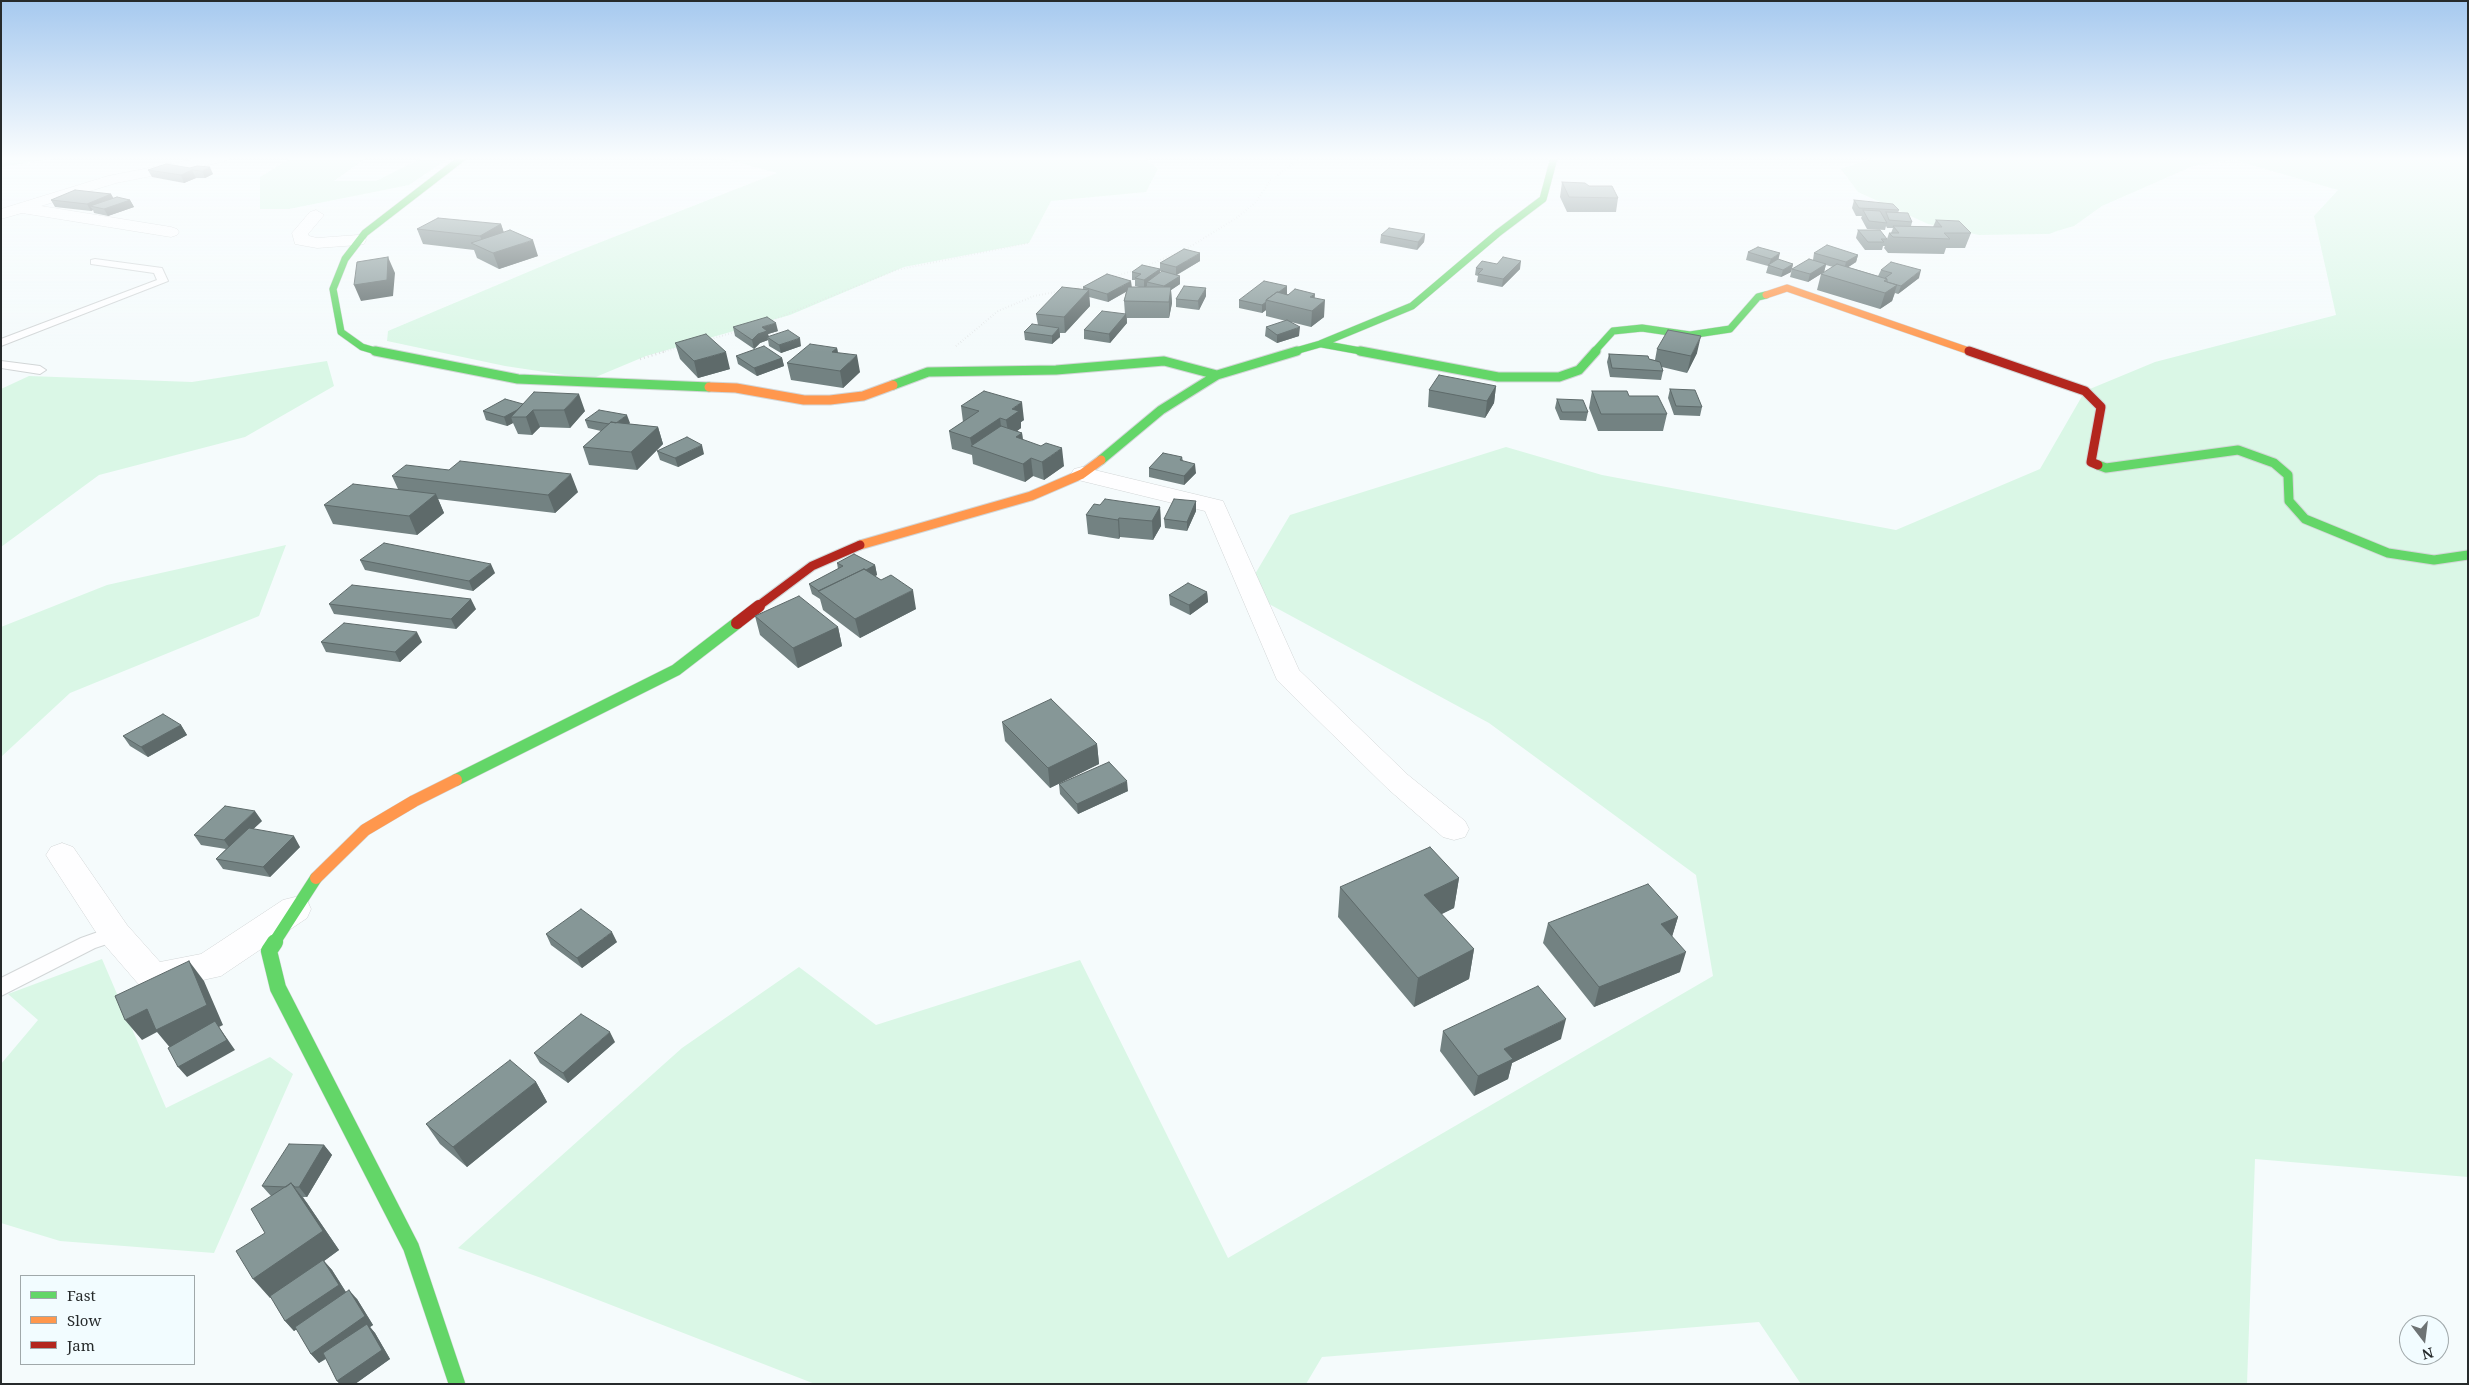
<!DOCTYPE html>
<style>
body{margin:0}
#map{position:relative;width:2469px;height:1385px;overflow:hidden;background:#f5fbfc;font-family:"Noto Serif",serif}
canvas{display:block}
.frame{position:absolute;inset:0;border:2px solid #262a2b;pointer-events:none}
.legend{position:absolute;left:20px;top:1275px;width:175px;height:90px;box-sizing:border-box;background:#f2fcff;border:1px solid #a0a8aa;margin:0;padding:6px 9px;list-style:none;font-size:15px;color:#262a2b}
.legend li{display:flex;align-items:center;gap:10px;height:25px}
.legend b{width:25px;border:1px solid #a0a8aa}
.north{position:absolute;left:2399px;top:1315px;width:50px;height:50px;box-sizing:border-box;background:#f2fcff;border:1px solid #a0a8aa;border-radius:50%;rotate:165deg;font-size:14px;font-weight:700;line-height:20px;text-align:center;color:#262a2b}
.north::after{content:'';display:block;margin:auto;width:18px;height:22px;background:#6e7374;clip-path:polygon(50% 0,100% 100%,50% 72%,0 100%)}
</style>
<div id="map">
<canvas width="2469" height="1385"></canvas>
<div class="frame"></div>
<ul class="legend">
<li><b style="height:6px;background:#63d668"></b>Fast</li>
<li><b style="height:6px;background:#ff974d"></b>Slow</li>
<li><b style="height:6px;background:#b3261e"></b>Jam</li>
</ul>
<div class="north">N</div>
</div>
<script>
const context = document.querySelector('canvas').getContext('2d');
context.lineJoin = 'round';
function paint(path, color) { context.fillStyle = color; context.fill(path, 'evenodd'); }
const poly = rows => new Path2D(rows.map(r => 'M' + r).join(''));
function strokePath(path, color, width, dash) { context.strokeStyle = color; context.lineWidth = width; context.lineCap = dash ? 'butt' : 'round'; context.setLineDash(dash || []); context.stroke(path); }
paint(poly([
 [1,158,56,158,1,167],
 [291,158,366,158,334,181,376,181,422,158,449,158,409,185,289,209,260,209,260,177],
 [722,158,1144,158,1158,169,1146,192,1051,201,1029,243,904,267,790,315,646,356,591,379,505,366,387,341,388,331,573,253,777,173],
 [1873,158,2468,158,2468,1177,2255,1159,2247,1384,1801,1384,1759,1322,1322,1357,1306,1384,815,1384,544,1279,458,1248,682,1048,799,967,876,1025,1080,960,1228,1258,1713,976,1696,875,1489,723,1245,591,1290,515,1506,447,1602,475,1896,530,2040,469,2085,391,2155,362,2336,315,2314,216,2338,190,2234,160,2193,166,2102,206,2074,226,2057,231,2049,234,1979,235,1928,224,1858,192,1841,169],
 [327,361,334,386,245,437,99,475,1,547,1,389,29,376,192,382],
 [286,545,259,616,70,693,1,757,1,627,107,585],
 [102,959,166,1108,270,1057,293,1074,214,1253,60,1241,1,1223,1,1064,38,1020,8,994]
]), '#daf7e6');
const lane = poly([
 [95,259,162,268,168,281,1,346,1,339,157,280,154,273,91,264,91,260,95,259],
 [1,361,40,366,46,370,40,374,1,368,1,361],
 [115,926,122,929,125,934,122,939,95,948,1,996,1,978,81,938,115,926]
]);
const street = poly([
 [200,158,230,158,223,162,116,183,41,206,171,227,177,229,179,232,177,235,171,237,22,213,1,219,1,209,108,176,200,158],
 [316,210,324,215,308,234,309,236,317,238,358,235,364,236,366,240,364,244,358,245,317,248,295,244,292,233,310,212,316,210],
 [1082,467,1223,501,1299,670,1408,775,1465,821,1469,829,1465,837,1454,840,1443,837,1388,789,1277,680,1205,511,1074,479,1071,474,1074,469,1082,467],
 [62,843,73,847,127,925,160,962,201,954,283,900,295,897,307,900,311,909,307,918,221,976,153,991,141,987,103,943,51,863,46,855,51,847,62,843]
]);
const fastFar3 = poly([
 [1322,344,1366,352],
 [379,352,362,347,341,332,333,289,345,259,365,233,462,158],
 [1292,352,1320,344,1412,306,1498,233,1543,199,1554,158],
 [1594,352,1613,331,1642,328,1690,335,1730,329,1758,297,1766,295]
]);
const fastFar2 = poly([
 [375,351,518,379,709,387],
 [1360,351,1498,377,1559,377,1579,370,1596,351],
 [893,385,928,372,1056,370,1164,361,1217,375],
 [1101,460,1161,410,1217,375,1297,351],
 [2098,465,2106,468,2238,450,2274,463,2288,475,2289,501,2305,519,2388,553,2434,560,2468,555]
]);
const fastFar1 = poly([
 [456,780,676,670,737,623],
 [274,943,316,878]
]);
const fast = poly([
 [275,942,269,951,278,988,411,1247,457,1384]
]);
const slowFar2 = poly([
 [1766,295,1787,288,1969,351]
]);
const slowFar1 = poly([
 [709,387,736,388,804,400,830,400,863,396,893,385],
 [860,545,1031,496,1082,474,1101,460]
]);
const slow = poly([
 [316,878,365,830,414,801,456,780]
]);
const jamFar2 = poly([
 [1969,351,1973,352]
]);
const jamFar1 = poly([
 [1969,351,2085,391,2101,407,2091,462,2098,465],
 [757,607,812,566,860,545]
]);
const jam = poly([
 [737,623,759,606]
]);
strokePath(lane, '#d2d6d7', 2);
strokePath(street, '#d2d6d7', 1);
strokePath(fastFar3, '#d2d6d7', 8);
strokePath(fastFar2, '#d2d6d7', 11);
strokePath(fastFar1, '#d2d6d7', 13);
strokePath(fast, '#d2d6d7', 17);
strokePath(slowFar2, '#d2d6d7', 8);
strokePath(slowFar1, '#d2d6d7', 11);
strokePath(slow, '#d2d6d7', 13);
strokePath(jamFar2, '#d2d6d7', 8);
strokePath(jamFar1, '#d2d6d7', 11);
strokePath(jam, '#d2d6d7', 13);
strokePath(poly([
 [1144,267,1188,248,1238,217,1256,202,1270,181,1300,158],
 [1113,277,1136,270],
 [1072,289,1090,285],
 [770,321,896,270,1029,243],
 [708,340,738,331],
 [956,346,998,311,1034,296,1061,291],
 [662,352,680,347]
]), '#dfe1e2', 2, [0.5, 2.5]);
strokePath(poly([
 [640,359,666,351]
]), '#dfe1e2', 2.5, [1, 3]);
paint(lane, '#fefeff');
paint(street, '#fefeff');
strokePath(fastFar3, '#63d668', 7);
strokePath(fastFar2, '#63d668', 9);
strokePath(fastFar1, '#63d668', 12);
strokePath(fast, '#63d668', 16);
strokePath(slowFar2, '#ff974d', 7);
strokePath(slowFar1, '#ff974d', 9);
strokePath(slow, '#ff974d', 12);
strokePath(jamFar2, '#b3261e', 7);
strokePath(jamFar1, '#b3261e', 9);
strokePath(jam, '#b3261e', 12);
paint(poly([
 [190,168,213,174,205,178,196,178,184,183,152,177,148,170],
 [1562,182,1589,186,1618,198,1616,212,1567,212,1560,197],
 [111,194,113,198,130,200,134,207,108,216,94,213,93,210,91,211,55,207,51,200],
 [1854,200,1899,210,1898,213,1912,222,1911,226,1933,227,1936,220,1971,233,1965,248,1946,248,1944,254,1888,253,1884,248,1885,246,1883,246,1882,250,1865,250,1856,238,1858,230,1887,239,1889,233,1891,233,1893,228,1887,228,1886,226,1885,230,1867,229,1861,218,1862,216,1856,216,1852,208],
 [501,224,504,233,538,256,499,269,477,258,474,250,423,244,417,229],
 [1425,234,1424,242,1417,250,1380,243,1381,235],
 [1748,252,1793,264,1791,272,1781,277,1766,273,1768,266,1746,260],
 [1814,253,1858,255,1856,262,1848,267,1878,276,1881,270,1919,278,1898,294,1895,293,1892,301,1880,309,1817,290,1821,274,1833,267,1826,265,1824,272,1808,282,1790,277,1792,269,1813,260],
 [1200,261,1177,275,1180,284,1171,290,1172,303,1169,318,1127,318,1127,323,1110,343,1084,339,1084,330,1125,314,1124,301,1126,292,1108,302,1089,297,1090,306,1065,333,1060,333,1060,337,1052,344,1025,340,1024,332,1038,325,1036,314,1083,289,1083,287,1139,287,1135,286,1135,280,1132,280,1132,272,1160,269,1160,273,1162,271,1160,271,1160,263],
 [1476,268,1520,269,1502,287,1477,282,1478,276,1475,275],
 [1287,286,1286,294,1314,298,1324,317,1311,327,1291,322,1299,336,1277,343,1265,336,1266,327,1286,321,1266,316,1266,310,1262,313,1239,308,1239,300],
 [1206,296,1199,310,1176,307,1176,299],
 [733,327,778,331,768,334,769,337,801,346,781,353,769,346,768,340,760,343,754,349,735,336],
 [675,343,730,369,698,378,680,359],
 [837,348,838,353,860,372,843,388,791,380,787,363],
 [1657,349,1697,353,1687,373,1662,367,1663,371,1661,380,1610,377,1607,362,1609,354,1655,360],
 [736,356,782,358,784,366,757,376,738,364],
 [1496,386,1494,403,1485,418,1428,407,1429,390],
 [1670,389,1702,407,1700,416,1674,415,1668,398],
 [1592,391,1629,396,1667,414,1663,431,1598,431,1589,408],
 [1557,399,1588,412,1586,421,1560,420,1555,408],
 [523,404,585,411,570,428,540,427,532,435,518,434,513,423,507,426,486,420,483,411],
 [961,406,1024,420,1021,422,1021,428,1017,431,1022,433,1023,440,1064,466,1044,480,1033,476,1025,482,973,464,972,455,952,449,949,431,963,422],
 [585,420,630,423,629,424,658,427,663,444,637,470,589,465,583,447,601,431,588,428],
 [657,451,704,454,678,467,660,460],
 [1182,457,1183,461,1196,473,1184,485,1149,477,1149,468],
 [392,476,578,492,555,513,438,499,444,513,417,535,333,524,324,505,398,489],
 [1196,501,1196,511,1187,531,1165,528,1164,519],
 [1100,505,1160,507,1161,526,1153,540,1120,537,1119,539,1088,534,1086,515],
 [360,560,495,573,473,591,365,570],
 [837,563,875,565,877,575,875,576,916,609,860,638,823,610,820,599,812,594,809,584,838,569],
 [1207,592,1208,602,1190,615,1170,605,1169,595],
 [329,604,476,609,456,629,334,614],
 [755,616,838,627,842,646,798,668,760,635],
 [321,642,422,642,400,662,326,652],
 [1002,722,1097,744,1099,764,1050,788,1005,741],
 [181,725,187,735,148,757,130,746,123,736],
 [1059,784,1128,791,1078,814,1060,794],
 [262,821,253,829,300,847,270,877,223,869,216,859,226,849,201,845,194,835],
 [1459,878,1454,908,1441,914,1474,949,1469,979,1414,1007,1338,917,1340,887],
 [1678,917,1672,936,1680,972,1594,1007,1543,943,1548,923],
 [546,934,617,942,582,968,551,945],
 [1443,1031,1561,1039,1512,1063,1508,1079,1474,1096,1440,1051],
 [615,1042,568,1083,540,1063,534,1053],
 [536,1082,547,1102,467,1167,440,1144,426,1124],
 [324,1145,332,1155,307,1197,303,1197,307,1203,339,1250,324,1261,332,1270,346,1292,357,1299,373,1325,370,1327,375,1333,390,1359,355,1384,340,1384,337,1381,326,1359,319,1363,311,1354,297,1329,294,1331,285,1321,271,1297,270,1298,265,1233,271,1196,262,1186]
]), '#738282');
paint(poly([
 [210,167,213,174,205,178,202,171],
 [192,170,196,178,184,183,181,175],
 [111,194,115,201,90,206,93,210,91,211,87,204],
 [130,200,134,207,108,216,104,209],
 [501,224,506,239,485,249,480,236],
 [1425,234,1424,242,1417,250,1418,242],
 [533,240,538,256,499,269,493,253],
 [1200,253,1200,261,1176,275,1176,267],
 [1780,253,1778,261,1769,265,1771,259],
 [1858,255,1856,262,1844,270,1846,262],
 [388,257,395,273,393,296,361,301,354,285],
 [1521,261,1520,269,1502,287,1503,279],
 [1793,264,1791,272,1781,277,1783,270],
 [1826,264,1824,272,1808,282,1810,274],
 [1160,269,1160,277,1147,282,1147,286,1144,288,1144,280],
 [1921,270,1919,278,1898,294,1901,286],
 [1180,276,1180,284,1171,290,1172,303,1169,318,1169,302,1165,294,1164,286],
 [1131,281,1132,288,1108,302,1107,294],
 [1897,285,1892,301,1880,309,1885,293],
 [1287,286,1287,294,1268,301],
 [1206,288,1206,296,1199,310,1198,301],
 [1089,290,1090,306,1065,333,1064,317],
 [1315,294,1314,309,1325,300,1324,317,1311,327,1312,311,1310,297],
 [1266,302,1266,310,1262,313,1262,305],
 [1126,314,1127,323,1110,343,1109,334],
 [776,323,778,331,768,334,769,338,767,337,768,340,760,343,754,349,752,340,762,327],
 [1300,327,1299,336,1277,343,1277,335],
 [1059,328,1060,337,1052,344,1052,336],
 [1701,336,1697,353,1687,373,1691,356],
 [800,338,801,346,781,353,779,345],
 [837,348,840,365,832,352],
 [726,352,730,369,698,378,694,361],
 [857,355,860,372,843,388,840,371],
 [782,358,784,366,757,376,754,368],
 [1496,386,1494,403,1485,418,1487,401],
 [579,394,585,411,570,428,564,410],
 [1022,402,1024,420,1021,422,1021,428,1009,437,1006,420,1012,409],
 [526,405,511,417,513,423,507,426,504,417],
 [533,410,540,427,532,435,526,417],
 [627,415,630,423,616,433,613,425],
 [1000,418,1002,435,972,446,970,438],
 [658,427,663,444,637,470,631,452],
 [1022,433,1024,451,1016,437],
 [702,445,704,454,678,467,675,458],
 [1062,448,1064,466,1044,480,1042,462],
 [1031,458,1033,476,1025,482,1023,464],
 [1195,464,1196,473,1184,485,1184,476],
 [571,474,578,492,555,513,548,495],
 [436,494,444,513,417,535,409,516],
 [1196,501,1196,511,1187,531,1187,522],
 [1160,507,1161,526,1153,540,1152,521],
 [1119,518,1120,537,1119,539,1118,520],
 [491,564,495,573,473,591,469,581],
 [875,565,877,575,830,600,824,593],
 [913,590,916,609,860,638,855,619],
 [1207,592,1208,602,1190,615,1189,605],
 [471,599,476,609,456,629,451,619],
 [838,627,842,646,798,668,793,648],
 [417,632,422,642,400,662,395,652],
 [181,725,187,735,148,757,141,747],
 [1097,744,1099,764,1050,788,1048,768],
 [1127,781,1128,791,1078,814,1077,804],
 [255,811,262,821,231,850,224,840],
 [294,836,300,847,270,877,263,867],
 [1459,878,1454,908,1420,925,1424,895],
 [1678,917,1672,937,1661,924],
 [612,932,617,942,582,968,577,958],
 [1474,949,1469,979,1414,1007,1418,978],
 [1686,952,1680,972,1594,1007,1599,987],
 [189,961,204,981,223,1025,219,1027,235,1050,187,1077,178,1067,172,1050,157,1032,142,1040,125,1020],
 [1566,1019,1561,1039,1512,1063,1508,1079,1474,1096,1478,1076,1504,1049],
 [610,1032,615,1042,568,1083,563,1073],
 [536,1082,547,1102,467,1167,453,1147],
 [324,1145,332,1155,307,1197,299,1187],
 [291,1183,307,1203,339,1250,324,1261,332,1270,347,1294,294,1331,285,1321,324,1261,270,1298,253,1279],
 [349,1290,357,1299,373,1325,370,1327,375,1333,390,1359,355,1384,340,1384,337,1381,369,1328,319,1363,311,1354]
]), '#5e6a6a');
const building = poly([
 [166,164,190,168,197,166,210,167,202,171,192,170,181,175,148,170,166,164],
 [1562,182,1585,183,1589,186,1612,186,1618,198,1569,197,1562,182],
 [75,190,111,194,87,204,51,200,75,190],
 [117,197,130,200,104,209,90,206,117,197],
 [1854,200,1893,204,1899,210,1859,208,1854,200],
 [1863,210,1880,211,1887,223,1869,221,1863,210],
 [1886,212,1908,213,1912,222,1889,220,1886,212],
 [438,218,501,224,480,236,417,229,438,218],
 [1936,220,1959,221,1971,233,1944,233,1950,239,1893,237,1889,233,1899,233,1893,226,1942,227,1936,220],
 [1389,228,1425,234,1418,242,1381,235,1389,228],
 [510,230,533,240,493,253,471,243,510,230],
 [1858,230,1880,230,1887,239,1881,239,1884,242,1868,242,1858,230],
 [1827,245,1858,255,1846,262,1814,253,1827,245],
 [1758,247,1780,253,1771,259,1748,252,1758,247],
 [1184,249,1200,253,1176,267,1160,263,1184,249],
 [388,257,387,280,354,285,357,262,388,257],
 [1503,257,1521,261,1503,279,1478,274,1483,269,1476,268,1482,261,1497,264,1503,257],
 [1778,259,1793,264,1783,270,1768,265,1778,259],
 [1809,259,1826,264,1810,274,1792,269,1809,259],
 [1891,262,1921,270,1901,286,1887,282,1887,279,1885,278,1892,273,1881,270,1891,262],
 [1837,264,1887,279,1884,281,1897,285,1885,293,1821,274,1837,264],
 [1142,265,1160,269,1144,280,1135,278,1141,274,1132,272,1142,265],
 [1162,271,1180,276,1164,286,1147,282,1162,271],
 [1107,274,1131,281,1107,294,1083,287,1107,274],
 [1264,281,1287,286,1279,292,1277,292,1266,300,1266,302,1262,305,1239,300,1264,281],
 [1184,286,1206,288,1198,301,1176,299,1184,286],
 [1062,287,1089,290,1064,317,1036,314,1062,287],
 [1128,287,1171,287,1169,302,1124,301,1128,287],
 [1295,289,1315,294,1310,297,1325,300,1312,311,1266,300,1277,292,1288,295,1295,289],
 [1102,311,1126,314,1109,334,1084,330,1102,311],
 [767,317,776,323,762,327,767,331,758,334,752,340,733,327,767,317],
 [1287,320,1300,327,1277,335,1266,327,1287,320],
 [1032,324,1059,328,1052,336,1024,332,1032,324],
 [788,330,800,338,779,345,767,337,788,330],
 [1668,330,1701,336,1691,356,1657,349,1668,330],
 [706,334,726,352,694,361,675,343,706,334],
 [810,344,837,348,832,352,857,355,840,371,787,363,810,344],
 [764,346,782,358,754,368,736,356,764,346],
 [1609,354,1648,356,1649,359,1660,362,1663,371,1612,368,1609,354],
 [1439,375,1496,386,1487,401,1429,390,1439,375],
 [1670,389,1695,390,1702,407,1676,406,1670,389],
 [984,391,1022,402,1012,409,1019,411,1006,420,1000,418,970,438,949,431,979,411,961,406,984,391],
 [1592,391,1627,391,1629,396,1658,396,1667,414,1601,414,1592,391],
 [534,392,579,394,564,410,533,410,526,417,511,417,534,392],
 [505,399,523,404,517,410,504,417,483,411,505,399],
 [1557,399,1583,400,1588,412,1562,412,1557,399],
 [599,410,627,415,616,423,611,422,609,424,585,420,599,410],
 [611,422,658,427,631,452,583,447,611,422],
 [1001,426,1022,433,1016,437,1041,446,1046,443,1062,448,1042,462,1031,458,1023,464,971,446,1001,426],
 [687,437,702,445,675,458,657,451,687,437],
 [1163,453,1182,457,1180,460,1195,464,1184,476,1149,468,1163,453],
 [460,461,571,474,548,495,392,476,406,465,449,470,460,461],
 [353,484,436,494,409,516,324,505,353,484],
 [1105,499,1160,507,1152,521,1119,518,1118,520,1086,515,1094,504,1100,505,1105,499],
 [1174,499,1196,501,1187,522,1164,519,1174,499],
 [384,543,491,564,469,581,360,560,384,543],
 [854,554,875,565,866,570,864,569,819,591,809,584,843,566,837,563,854,554],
 [864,569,881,580,891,575,913,590,855,619,818,591,864,569],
 [1188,583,1207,592,1189,605,1169,595,1188,583],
 [352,585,471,599,451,619,329,604,352,585],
 [799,596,838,627,793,648,755,616,799,596],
 [344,623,417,632,395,652,321,642,344,623],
 [1051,699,1097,744,1048,768,1002,722,1051,699],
 [163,714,181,725,141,747,123,736,163,714],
 [1109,762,1127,781,1077,804,1059,784,1109,762],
 [225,806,255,811,224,840,194,835,225,806],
 [249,828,294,836,263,867,216,859,249,828],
 [1430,847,1459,878,1424,895,1474,949,1418,978,1340,887,1430,847],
 [1648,884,1678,917,1661,924,1686,952,1599,987,1548,923,1648,884],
 [581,909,612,932,577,958,546,934,581,909],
 [189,961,207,1005,156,1030,147,1009,125,1020,115,996,189,961],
 [1538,986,1566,1019,1504,1049,1513,1059,1478,1076,1443,1031,1538,986],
 [581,1014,610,1032,563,1073,534,1053,581,1014],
 [215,1021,227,1040,178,1067,168,1048,215,1021],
 [510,1060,536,1082,453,1147,426,1124,510,1060],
 [289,1144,324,1145,299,1187,295,1187,291,1183,286,1187,262,1186,289,1144],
 [291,1183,323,1231,253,1279,236,1251,265,1233,251,1209,291,1183],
 [323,1260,339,1285,285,1321,270,1296,323,1260],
 [349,1290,365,1316,311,1354,295,1327,349,1290],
 [367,1324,382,1350,337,1381,323,1353,367,1324]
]);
paint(building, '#869797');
strokePath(building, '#5e6a6a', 1);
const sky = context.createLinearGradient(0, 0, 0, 352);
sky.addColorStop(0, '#a6c9ef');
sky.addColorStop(0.45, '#fafdfe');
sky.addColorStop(1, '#fafdfe00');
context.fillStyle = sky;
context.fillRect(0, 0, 2469, 352);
</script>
